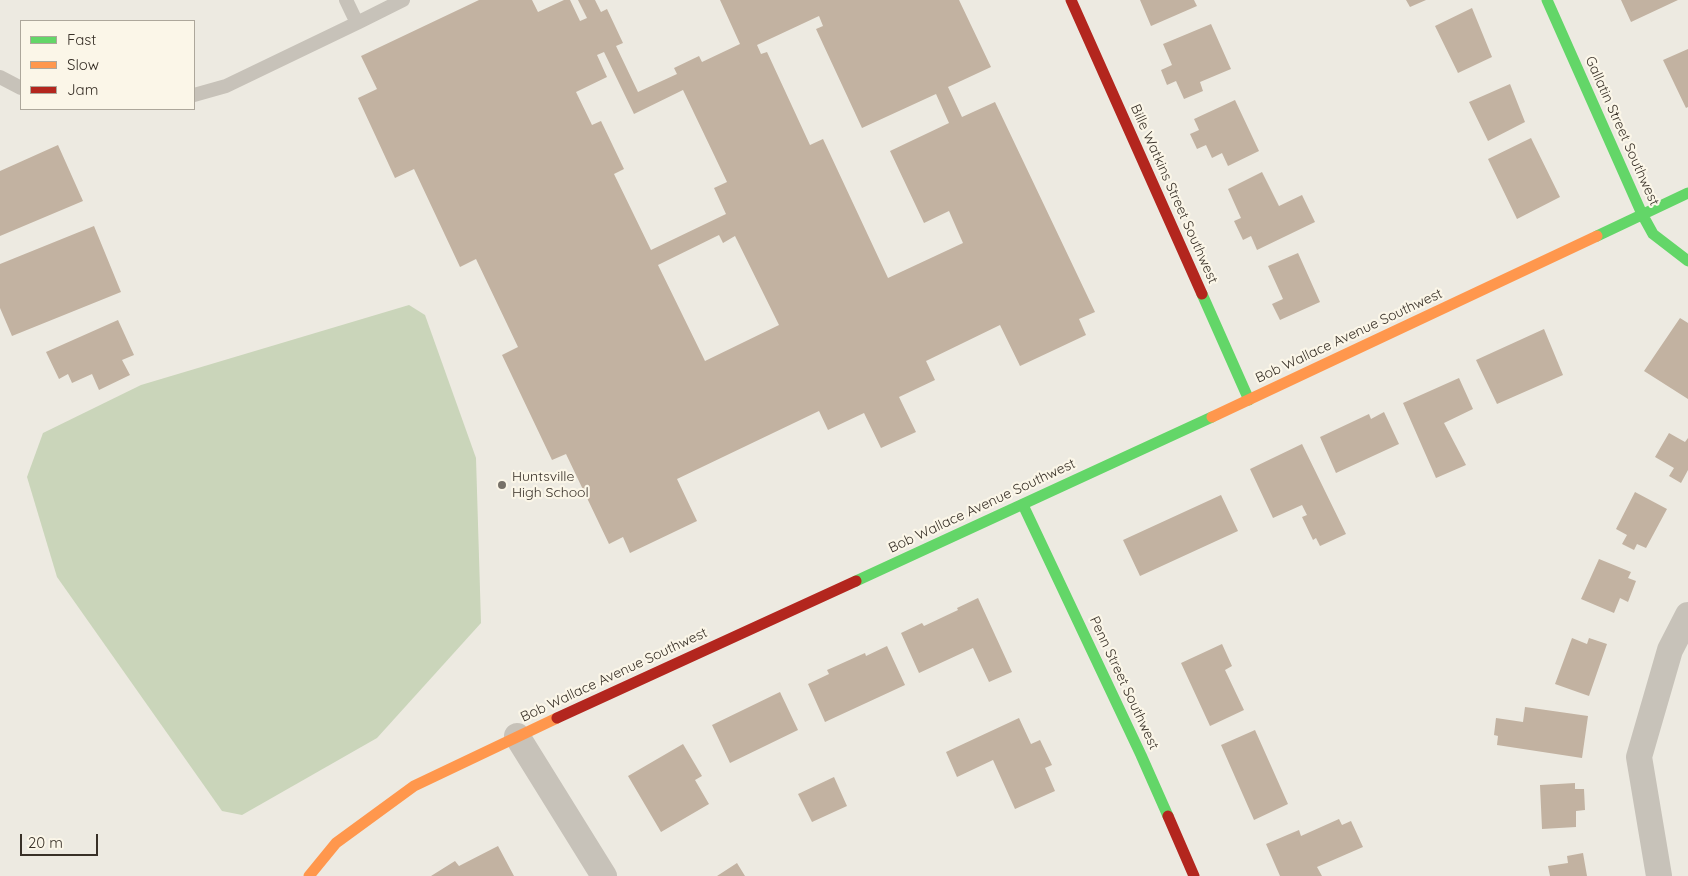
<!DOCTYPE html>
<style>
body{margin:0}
#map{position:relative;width:1688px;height:876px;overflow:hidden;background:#edeae1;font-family:Quicksand,sans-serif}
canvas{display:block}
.legend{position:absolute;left:20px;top:20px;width:175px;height:90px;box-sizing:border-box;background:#fbf6e8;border:1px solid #ada79b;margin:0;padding:6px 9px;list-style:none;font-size:15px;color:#383027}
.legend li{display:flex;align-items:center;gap:10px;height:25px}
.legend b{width:25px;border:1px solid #ada79b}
.scale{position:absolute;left:20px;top:834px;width:78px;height:22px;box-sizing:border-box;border:2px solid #383027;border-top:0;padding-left:6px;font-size:15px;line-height:18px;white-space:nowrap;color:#383027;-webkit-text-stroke:4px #fbf6e8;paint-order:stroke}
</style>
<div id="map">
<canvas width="1688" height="876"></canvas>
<ul class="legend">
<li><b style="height:6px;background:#63d668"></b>Fast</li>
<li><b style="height:6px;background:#ff974d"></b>Slow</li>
<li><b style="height:6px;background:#b3261e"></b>Jam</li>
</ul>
<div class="scale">20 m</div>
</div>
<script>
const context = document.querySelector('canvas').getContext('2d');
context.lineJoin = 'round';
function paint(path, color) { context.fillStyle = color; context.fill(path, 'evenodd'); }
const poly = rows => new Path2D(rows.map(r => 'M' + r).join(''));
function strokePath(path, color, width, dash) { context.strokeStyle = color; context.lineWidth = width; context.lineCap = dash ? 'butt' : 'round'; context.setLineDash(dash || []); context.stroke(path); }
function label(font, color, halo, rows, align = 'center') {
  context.font = font + ' Quicksand,sans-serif'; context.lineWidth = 4.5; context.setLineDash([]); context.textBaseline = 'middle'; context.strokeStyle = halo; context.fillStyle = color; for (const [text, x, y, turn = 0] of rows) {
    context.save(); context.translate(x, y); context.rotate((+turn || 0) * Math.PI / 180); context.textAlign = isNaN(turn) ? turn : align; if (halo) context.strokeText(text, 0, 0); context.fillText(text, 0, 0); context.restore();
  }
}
paint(poly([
 [409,305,425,315,476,458,481,623,377,738,242,815,222,811,57,577,27,477,43,433,141,385]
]), '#cad5ba');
paint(poly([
 [479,0,532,0,538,12,564,0,570,0,580,21,587,18,578,0,595,0,601,12,607,9,623,43,616,46,638,92,677,74,674,68,699,56,702,62,740,44,720,0,959,0,991,67,948,87,962,117,995,102,1095,312,1079,319,1086,335,1020,366,1000,325,926,361,935,380,899,397,916,432,881,448,864,413,828,430,819,411,677,479,697,521,630,553,623,537,609,544,566,454,552,460,502,355,518,347,476,259,460,267,414,169,395,178,358,98,377,89,361,56],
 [819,16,823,26,816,29,862,128,936,94,949,123,890,151,924,223,949,211,963,243,888,278,823,139,810,145,767,52,761,54,757,45],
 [604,52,634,114,683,90,727,182,714,188,726,214,651,250,614,174,624,169,601,121,592,125,576,92,607,77,597,55],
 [719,235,723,243,735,236,779,325,705,361,658,265],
 [1140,0,1194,0,1197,6,1151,26],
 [1406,0,1426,0,1410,7],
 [1621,0,1678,0,1631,22],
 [1472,8,1492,57,1458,73,1435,26],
 [1211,24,1231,69,1200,82,1203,91,1184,99,1176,81,1167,85,1161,70,1172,65,1163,44],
 [1688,49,1688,107,1686,108,1663,60],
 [1510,84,1525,122,1488,141,1469,102],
 [1235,100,1259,151,1228,166,1222,153,1212,158,1206,145,1197,149,1190,134,1199,130,1194,119],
 [1531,138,1560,197,1517,219,1488,159],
 [58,145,83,201,0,236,0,171],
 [1262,172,1279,206,1302,195,1315,222,1257,250,1251,236,1243,240,1234,221,1241,218,1228,189],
 [94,226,121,292,12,336,0,308,0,264],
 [1298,253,1320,302,1280,320,1272,304,1283,299,1268,266],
 [1680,318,1688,323,1688,399,1644,371],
 [118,320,134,355,122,360,130,375,99,390,92,374,72,383,68,374,59,379,46,352],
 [1544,329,1563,375,1497,404,1476,360],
 [1459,378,1473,409,1444,423,1466,465,1436,478,1403,403],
 [1384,412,1399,444,1336,473,1320,437,1369,414,1371,419],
 [1669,433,1685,442,1688,438,1688,470,1681,483,1669,476,1674,468,1655,457],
 [1302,444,1346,534,1320,546,1316,538,1313,540,1302,517,1307,515,1302,505,1273,518,1250,469],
 [1635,492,1667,509,1646,548,1637,544,1634,550,1622,544,1627,535,1616,529],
 [1221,495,1238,531,1140,576,1123,540],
 [1599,559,1631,572,1628,578,1636,581,1628,602,1620,598,1614,613,1581,599],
 [978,598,1012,672,989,682,973,648,919,673,901,633,922,623,924,626,958,610,957,608],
 [1572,638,1587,644,1589,638,1607,644,1589,696,1555,684],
 [1222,644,1232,666,1225,670,1244,710,1210,726,1181,663],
 [887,646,905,685,825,722,808,684,829,674,827,670,865,653,866,656],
 [780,692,798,730,730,763,712,725],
 [1525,707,1588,716,1582,758,1497,745,1498,736,1494,735,1496,718,1523,722],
 [1019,718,1031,744,1040,740,1052,765,1045,768,1055,791,1015,809,993,760,957,777,946,752],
 [1255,730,1288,804,1254,820,1221,745],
 [683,744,702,776,695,780,709,804,661,832,628,776],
 [834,777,847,806,812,822,798,794],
 [1575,783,1575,789,1584,789,1585,810,1576,811,1576,827,1542,829,1540,785],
 [1339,819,1342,825,1351,821,1363,847,1317,867,1322,876,1280,876,1266,844,1299,830,1301,836],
 [498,846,514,876,431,876,455,861,459,866],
 [1583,853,1587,876,1550,876,1548,866,1568,863,1567,856],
 [737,863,745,876,717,876]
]), '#c2b2a1');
strokePath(poly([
 [357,23,403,0],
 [0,77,21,88],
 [194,95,226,86,357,23,346,0]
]), '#c7c2b9', 14);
strokePath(poly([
 [517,736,604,876],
 [1659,876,1639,757,1670,650,1688,615]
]), '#c7c2b9', 26);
strokePath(poly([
 [1547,0,1642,214,1653,234,1688,261],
 [1597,236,1688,193],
 [1202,294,1249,400],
 [1023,505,1141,755,1168,816],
 [856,581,1212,417]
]), '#63d668', 11);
strokePath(poly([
 [1212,417,1597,236],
 [309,876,336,843,414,786,557,718]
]), '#ff974d', 11);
strokePath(poly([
 [1071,0,1202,294],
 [557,718,856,581],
 [1168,816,1194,876]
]), '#b3261e', 11);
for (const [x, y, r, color] of [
 [502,485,5,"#777168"]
]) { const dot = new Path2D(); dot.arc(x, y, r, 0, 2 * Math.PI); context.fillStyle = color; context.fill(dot); strokePath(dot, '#fbf6e8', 2); }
label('14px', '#383027', '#fbf6e8', [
 ["Gallatin Street Southwest",1622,131,66],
 ["Bille Watkins Street Southwest",1174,194,66],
 ["Bob Wallace Avenue Southwest",1349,336,-25],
 ["Bob Wallace Avenue Southwest",982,506,-25],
 ["Bob Wallace Avenue Southwest",614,675,-25],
 ["Penn Street Southwest",1124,683,65]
]);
label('14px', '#383027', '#fbf6e8', [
 ["Huntsville",512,477],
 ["High School",512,493]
], 'left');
</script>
